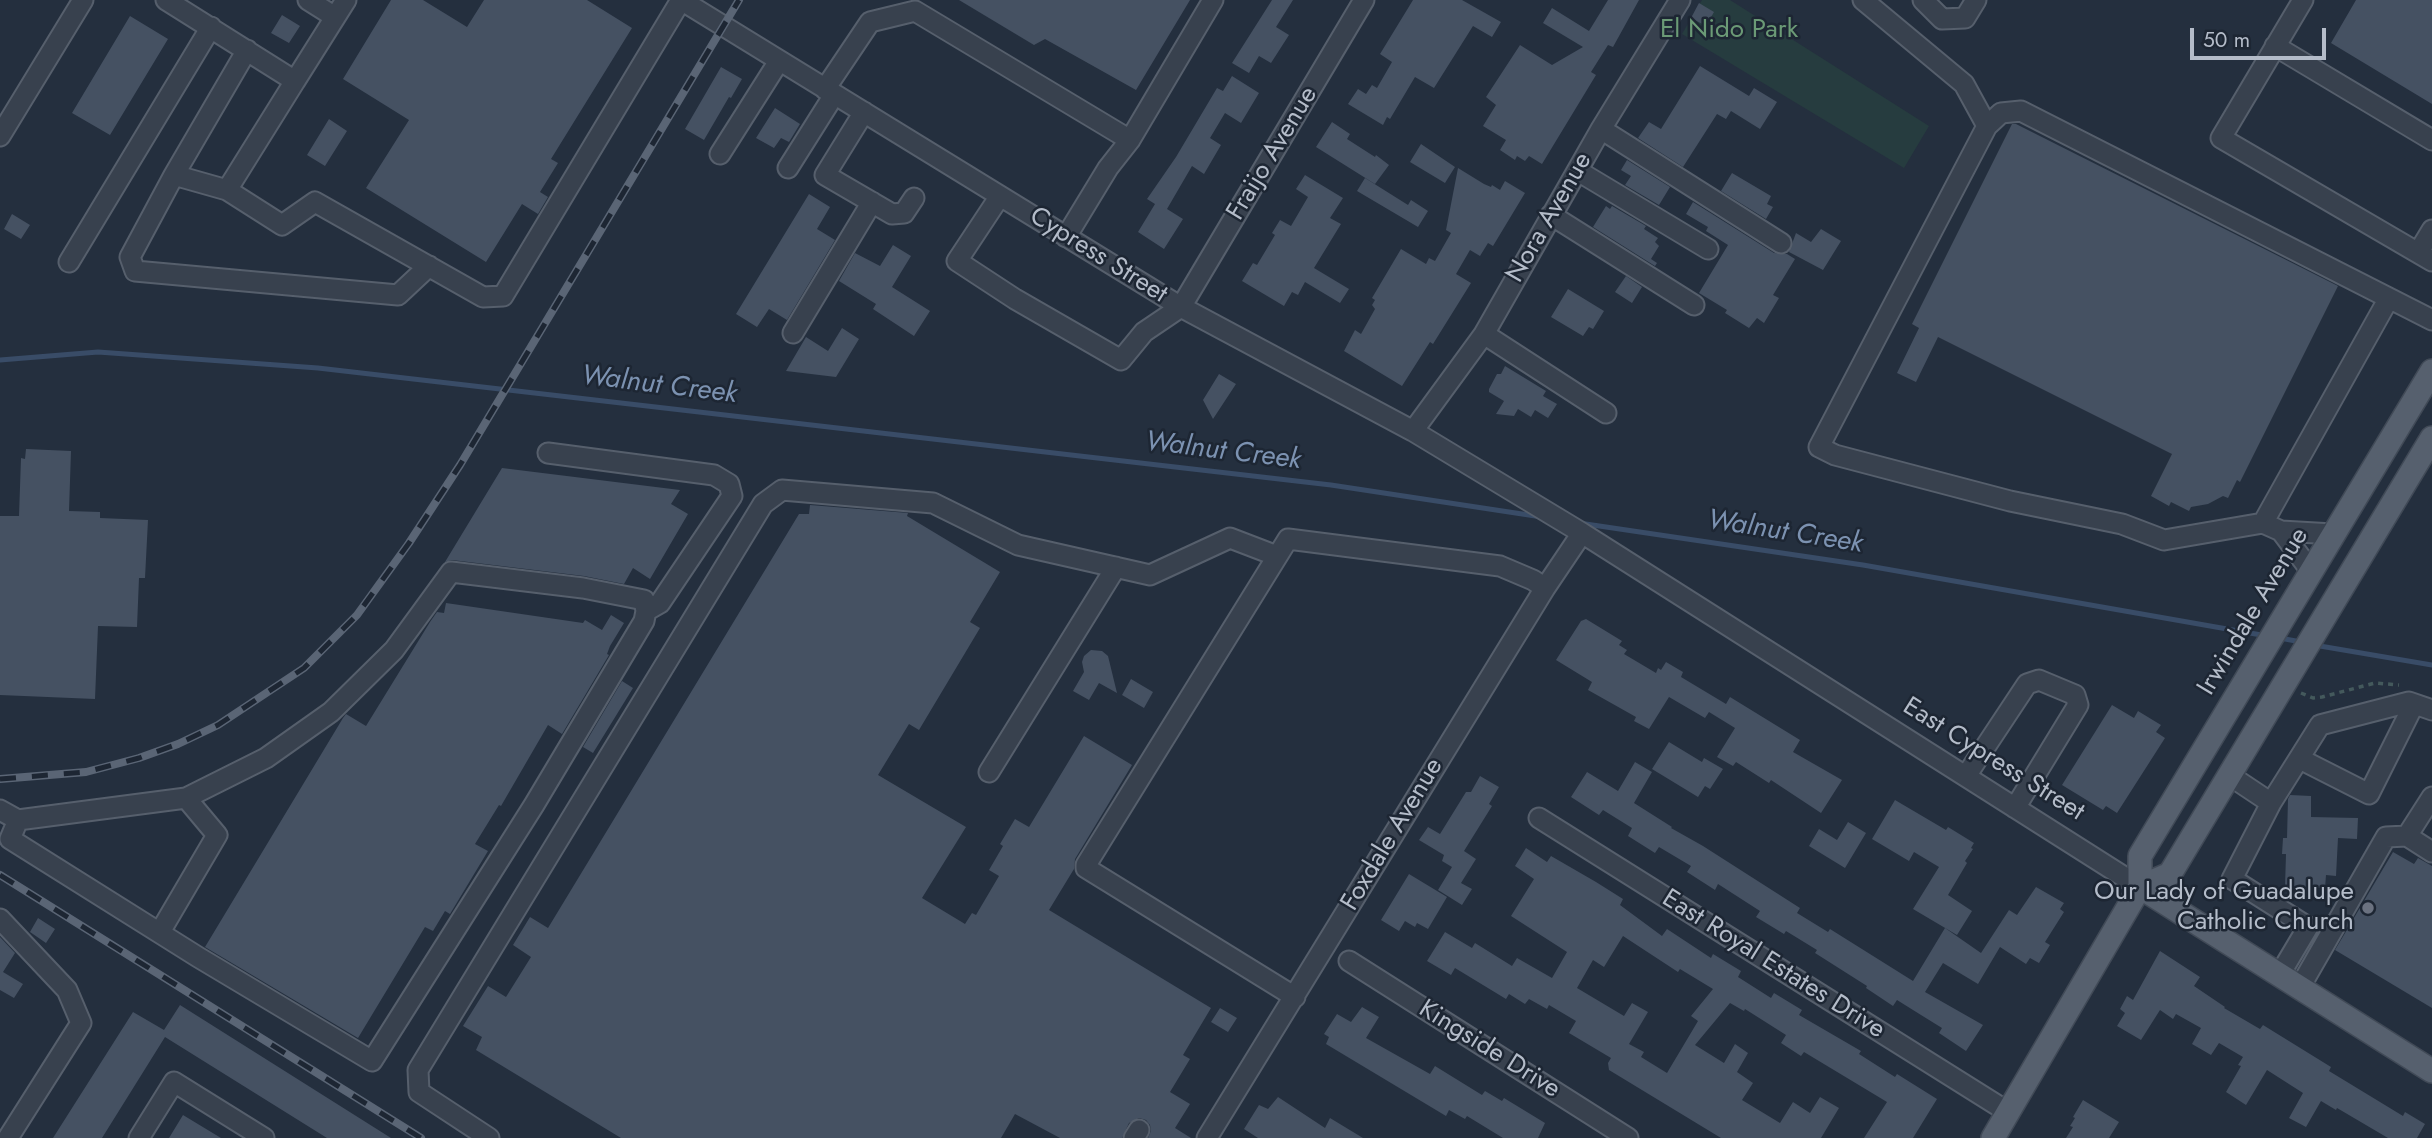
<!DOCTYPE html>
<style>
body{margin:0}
#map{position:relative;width:2432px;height:1138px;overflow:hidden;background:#242f3e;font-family:Jost,sans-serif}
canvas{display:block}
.scale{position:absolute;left:2190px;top:28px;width:136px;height:32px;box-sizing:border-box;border:4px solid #b4bcc9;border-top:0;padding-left:9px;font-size:21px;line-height:24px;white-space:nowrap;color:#b4bcc9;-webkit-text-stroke:5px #1d2633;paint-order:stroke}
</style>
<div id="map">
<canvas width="2432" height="1138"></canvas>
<div class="scale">50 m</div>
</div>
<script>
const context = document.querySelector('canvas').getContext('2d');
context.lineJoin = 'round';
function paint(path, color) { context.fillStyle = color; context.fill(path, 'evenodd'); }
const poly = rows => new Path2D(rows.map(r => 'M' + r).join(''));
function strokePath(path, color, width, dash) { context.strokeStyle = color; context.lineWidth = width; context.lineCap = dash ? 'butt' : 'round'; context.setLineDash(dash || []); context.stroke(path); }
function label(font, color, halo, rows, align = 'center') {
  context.font = font + ' Jost,sans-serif'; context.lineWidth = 5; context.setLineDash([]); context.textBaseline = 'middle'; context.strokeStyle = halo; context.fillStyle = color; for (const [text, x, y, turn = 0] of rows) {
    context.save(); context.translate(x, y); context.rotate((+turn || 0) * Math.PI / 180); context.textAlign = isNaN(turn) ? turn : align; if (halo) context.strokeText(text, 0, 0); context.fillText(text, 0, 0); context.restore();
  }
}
paint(poly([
 [1702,0,1730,0,1929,126,1904,168,1682,34]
]), '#263c3f');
strokePath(poly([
 [0,360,98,352,318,368,1331,485,1542,517],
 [1579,523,1863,565,2267,636],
 [2280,638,2301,642],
 [2314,645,2432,665]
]), '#394c67', 5);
paint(poly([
 [391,0,423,0,467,27,484,0,587,0,632,28,551,159,558,163,540,192,548,197,538,214,522,204,486,262,366,188,409,120,343,79],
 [959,0,1190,0,1136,90,1045,39,1034,45],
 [1272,0,1293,0,1276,27,1289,35,1271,63,1259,56,1249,73,1232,63],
 [1413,0,1462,0,1501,22,1492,37,1473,26,1434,88,1415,77,1390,119,1387,117,1383,125,1348,104,1358,89,1366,94,1372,85,1377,88,1392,62,1380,54],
 [1608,0,1639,0,1613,47,1608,45,1591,72,1596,75,1542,164,1529,156,1525,161,1517,156,1515,160,1500,150,1506,140,1483,126,1496,105,1486,97,1520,45,1552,65,1583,47,1543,23,1552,8,1589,31],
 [2356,0,2432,0,2432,104,2331,43],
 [1699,3,1714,12,1706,26,1691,18],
 [282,15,300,26,289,43,271,33],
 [130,16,168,39,110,135,72,113],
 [1700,66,1749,96,1754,88,1777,102,1760,129,1731,111,1726,119,1717,114,1683,167,1638,138,1649,122,1661,129],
 [721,67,742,79,731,98,729,97,704,140,685,129],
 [1232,76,1259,93,1241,123,1225,113,1210,138,1221,145,1204,174,1192,166,1167,209,1183,219,1164,249,1138,232,1155,204,1147,199,1176,157,1217,88,1223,91],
 [775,108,800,124,789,142,781,138,774,148,756,138],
 [329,119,347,131,325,166,307,155],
 [1332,122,1350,134,1347,139,1375,157,1376,155,1389,165,1375,184,1316,147],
 [2012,124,2016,124,2338,286,2240,482,2237,480,2228,498,2223,496,2208,504,2191,507,2189,511,2171,502,2169,506,2151,496,2172,454,1938,337,1916,382,1897,373,1919,328,1912,324],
 [1421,144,1455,167,1445,183,1410,162],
 [1627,160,1670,187,1659,205,1625,185,1631,176,1621,170],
 [1458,168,1484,184,1491,187,1492,185,1500,190,1505,181,1525,193,1493,246,1488,243,1480,256,1470,250,1456,274,1471,283,1433,344,1430,342,1402,386,1344,351,1355,330,1361,334,1375,309,1372,305,1375,300,1372,298,1401,249,1426,264,1429,258,1435,261,1451,233,1446,230],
 [1732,173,1771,196,1767,204,1773,207,1766,219,1721,191],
 [1305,175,1343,198,1330,218,1341,224,1314,268,1349,289,1340,303,1305,282,1298,295,1292,292,1284,306,1242,281,1253,263,1257,265,1275,235,1272,233,1280,220,1291,226,1308,197,1296,189],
 [1365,178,1408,205,1411,200,1428,211,1418,227,1357,191],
 [809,194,830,207,817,229,835,240,787,320,769,309,757,327,736,314],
 [1693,202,1774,253,1787,254,1795,259,1773,295,1779,298,1764,323,1757,318,1749,328,1725,313,1727,310,1699,293,1728,245,1706,231,1708,227,1686,214],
 [1606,206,1610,209,1612,206,1646,226,1644,229,1658,238,1655,242,1659,246,1651,259,1657,263,1655,266,1593,227],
 [12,214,30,225,21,239,4,229],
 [1821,229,1841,241,1823,270,1789,252,1796,233,1811,242],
 [893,245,911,256,892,287,930,311,914,336,873,309,876,304,839,281,855,253,880,266],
 [1626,276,1642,287,1632,303,1615,292],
 [1568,289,1604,311,1593,329,1589,327,1583,336,1551,317],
 [842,328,859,339,836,377,786,371,806,337,828,351],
 [1505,366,1546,391,1543,396,1557,404,1548,418,1535,410,1531,417,1518,409,1514,416,1496,414,1504,401,1489,392,1489,389,1497,374,1501,374],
 [1219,374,1236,384,1213,419,1203,400],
 [26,449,71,451,69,511,100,512,100,518,148,520,145,578,139,578,137,627,98,626,95,699,0,695,0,516,19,516,21,458,25,459],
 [502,468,680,490,671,504,688,514,650,579,633,568,624,584,584,576,452,560,445,562],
 [810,505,908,513,907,516,1000,572,970,622,980,628,919,730,909,724,878,775,966,827,922,898,965,924,972,913,976,915,999,876,989,870,1003,846,1000,844,1015,819,1029,827,1084,736,1132,765,1075,859,1074,869,1049,910,1211,1008,1183,1055,1190,1059,1170,1092,1190,1104,1175,1128,1191,1138,1148,1138,1151,1131,1150,1125,1146,1120,1139,1118,1129,1123,1122,1138,1060,1138,1015,1114,1001,1138,621,1138,476,1050,482,1037,463,1026,488,986,506,997,531,957,513,945,530,917,548,928,799,514,809,514],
 [446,603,583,623,585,620,602,630,611,615,624,623,610,646,607,654,609,655,562,734,548,725,501,806,499,805,475,844,488,851,450,914,445,911,433,931,425,927,358,1038,205,947,343,718,346,714,366,726,430,622,437,612,444,613],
 [1586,619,1622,641,1619,645,1627,650,1624,654,1656,673,1658,668,1661,670,1666,662,1683,672,1681,677,1726,704,1730,697,1800,740,1793,752,1842,780,1821,813,1771,780,1769,783,1736,762,1733,766,1717,757,1735,728,1709,712,1705,718,1669,697,1649,729,1634,721,1636,717,1588,690,1592,682,1556,660,1581,621],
 [1091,650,1102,651,1108,656,1117,693,1099,683,1089,700,1073,691,1084,672,1082,662,1084,656],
 [1131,679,1153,692,1144,708,1122,695],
 [622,681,633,688,593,753,583,747],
 [2112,705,2134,718,2138,711,2161,725,2156,732,2165,738,2117,813,2106,806,2103,810,2062,785],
 [1669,742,1702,762,1704,758,1723,769,1710,789,1705,786,1698,797,1652,769],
 [1635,762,1652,772,1634,803,1672,827,1671,828,1703,846,1800,908,1797,913,1828,932,1830,929,1913,981,1945,928,1981,953,2009,910,2017,915,2036,887,2064,903,2060,909,2064,912,2045,942,2050,945,2039,963,2030,958,2026,964,2000,947,1978,984,1943,963,1925,992,1983,1025,1966,1051,1939,1033,1942,1028,1921,1015,1897,1000,1893,1006,1866,988,1867,986,1815,953,1817,950,1786,931,1784,934,1756,917,1760,911,1718,884,1715,890,1687,872,1691,866,1659,847,1655,853,1628,836,1632,828,1603,810,1599,815,1571,797,1587,772,1618,791],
 [1480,776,1499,787,1489,804,1492,806,1464,851,1476,859,1461,883,1472,889,1462,905,1438,890,1452,867,1442,861,1444,855,1419,840,1428,827,1440,834,1466,792,1471,792],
 [2290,795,2311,796,2311,817,2358,818,2357,839,2338,838,2336,876,2326,875,2325,888,2285,887,2286,854,2282,854,2283,838,2287,838,2288,799],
 [1895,800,1946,830,1948,827,1974,843,1971,848,1973,849,1965,861,1967,863,1948,895,1972,911,1957,935,1913,909,1939,867,1914,852,1909,861,1872,839],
 [1848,822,1866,833,1845,868,1809,846,1819,829,1837,840],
 [1526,848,1547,862,1551,856,1596,882,1623,899,1620,905,1662,936,1667,929,1711,958,1713,954,1741,971,1738,977,1771,998,1774,993,1802,1010,1799,1015,1861,1051,1859,1054,1895,1077,1897,1074,1937,1099,1913,1138,1864,1138,1887,1102,1804,1052,1801,1056,1781,1043,1786,1035,1745,1009,1744,1011,1730,1003,1695,1045,1724,1063,1735,1044,1748,1053,1737,1072,1753,1083,1742,1100,1780,1123,1793,1102,1810,1113,1820,1097,1839,1108,1821,1138,1721,1138,1609,1070,1608,1063,1611,1058,1569,1033,1576,1021,1549,1005,1547,1009,1529,999,1525,1004,1509,994,1506,999,1455,968,1451,975,1427,961,1445,932,1472,948,1475,943,1512,966,1517,958,1552,978,1567,952,1511,916,1534,879,1515,866],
 [1623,936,1678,972,1680,969,1713,989,1691,1016,1698,1021,1667,1073,1641,1057,1644,1052,1629,1044,1648,1012,1632,1003,1624,1016,1577,988,1593,960,1604,967],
 [2393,852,2414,864,2418,858,2432,866,2432,1008,2335,950],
 [1409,874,1447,897,1428,929,1417,923,1415,927,1405,921,1399,931,1381,920],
 [38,918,55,929,46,943,30,932],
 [0,937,15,953,3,972,23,984,14,998,0,990],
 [2160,951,2200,977,2194,986,2225,1007,2224,1008,2260,1029,2263,1025,2331,1067,2329,1071,2403,1116,2405,1112,2425,1124,2417,1138,2388,1138,2337,1108,2336,1110,2321,1101,2306,1127,2289,1118,2303,1093,2267,1070,2246,1105,2226,1092,2241,1066,2238,1065,2243,1057,2219,1043,2211,1055,2192,1044,2201,1028,2176,1014,2173,1019,2160,1010,2141,1040,2117,1026,2125,1013,2120,1009,2127,996,2133,1000],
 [180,1005,391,1138,327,1138,165,1037,102,1138,53,1138,133,1012,164,1030],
 [1362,1007,1379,1017,1366,1038,1430,1074,1435,1066,1482,1095,1485,1091,1502,1101,1504,1098,1545,1123,1538,1138,1503,1138,1467,1116,1465,1119,1449,1110,1446,1116,1326,1044,1329,1037,1324,1034,1337,1014,1351,1022],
 [1220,1008,1237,1018,1228,1032,1211,1022],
 [1278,1097,1325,1128,1330,1118,1363,1138,1258,1138,1244,1129,1259,1105,1268,1109],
 [2083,1100,2119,1122,2109,1138,2066,1138,2073,1127,2070,1126,2075,1118,2073,1117],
 [183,1115,221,1138,169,1138]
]), '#455162');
const minor = poly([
 [166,0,295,81,346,0],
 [308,0,335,17],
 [681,0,1181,307,1413,431,1582,533,2140,887],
 [1863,0,1964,84,1987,126],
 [1923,0,1942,19,1965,18,1976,0],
 [2303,0,2221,138,2432,261],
 [2275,46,2432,140],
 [247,50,174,175,130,257,135,271,398,295,429,266],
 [295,81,227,190,282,225,315,202,483,297,503,296,681,0],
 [825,89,870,22,915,11,1130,140],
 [864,112,825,175,892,214,904,213,914,198],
 [1601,129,1781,243],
 [0,136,83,0],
 [720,154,779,61],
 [788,168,834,95],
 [1578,171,1708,249],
 [174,175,227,190],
 [1000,196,957,261,1015,299,1121,360,1144,332,1181,307,1364,0],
 [1551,215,1694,305],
 [1066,237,1108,168,1130,140,1213,0],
 [2418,253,2432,230],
 [69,262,211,27],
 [2389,298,2263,523,2164,540,2122,524,2010,501,1835,455,1819,447,1987,126,2001,113,2021,111,2432,320],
 [793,333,872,202],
 [1484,334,1606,413],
 [1413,431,1484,334,1601,129,1680,0],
 [548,453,714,475,729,484,732,496,660,603,646,611],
 [2263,523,2281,531,2333,534],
 [2281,531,2311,571],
 [2300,759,2369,794,2414,704],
 [989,772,1116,567],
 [2229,775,2271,803],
 [1966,776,2027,684,2039,680,2075,695,2078,705,2015,808],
 [2432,797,2407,836,2432,852],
 [0,810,18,820,186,798,266,758,331,712,394,650,451,572,583,588,644,600,646,611,644,621,534,805,372,1061,198,957,10,839,18,820],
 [1539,818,2008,1112],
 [0,919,67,990,81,1023,8,1138],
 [160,932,217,835,186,798],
 [1349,961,1628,1138],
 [2280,974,2308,927,2232,879,2271,803,2320,725,2409,702,2432,710],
 [2300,987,2386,837,2407,836],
 [1295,997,1086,868,1086,865,1288,539,1500,566,1533,580,1545,588],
 [139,1138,174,1082,264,1138],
 [489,1138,419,1092,418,1070,763,504,782,490,933,503,1018,545,1150,575,1230,538,1277,556],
 [1134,1138,1139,1130],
 [1207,1138,1545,588,1582,533]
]);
const major = poly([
 [2140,887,2170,874,2432,438],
 [2140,887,2432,1071],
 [1993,1138,2140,887,2140,856,2432,371]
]);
strokePath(minor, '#565f6c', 23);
strokePath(major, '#414a57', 26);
strokePath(poly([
 [2301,693,2313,698,2322,697,2375,683,2399,685]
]), '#44595c', 3.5, [5, 5]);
strokePath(minor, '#38414e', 19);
strokePath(major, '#56606e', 23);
const rail = poly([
 [0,779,86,772,139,758,178,744,218,725,304,668,357,615,409,543,460,465,739,0],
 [0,875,421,1138]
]);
strokePath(rail, '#5a6575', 8);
strokePath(rail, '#1d2633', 5, [16]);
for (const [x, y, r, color] of [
 [2368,908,7,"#6b7280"]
]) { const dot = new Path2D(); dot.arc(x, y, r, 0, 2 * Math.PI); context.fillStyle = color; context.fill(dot); strokePath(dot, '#1d2633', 2.5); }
label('26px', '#6b9a76', '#1d2633', [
 ["El Nido Park",1729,31]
]);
label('26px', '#b4bcc9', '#1d2633', [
 ["Fraijo Avenue",1273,154,-59],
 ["Nora Avenue",1550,218,-60],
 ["Cypress Street",1098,256,32],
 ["Irwindale Avenue",2254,612,-59],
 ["East Cypress Street",1993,760,32],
 ["Foxdale Avenue",1393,835,-59],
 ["East Royal Estates Drive",1773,965,32],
 ["Kingside Drive",1489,1050,32]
]);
label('26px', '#b4bcc9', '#1d2633', [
 ["Our Lady of Guadalupe",2354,893],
 ["Catholic Church",2354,923]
], 'right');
label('italic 28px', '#7c92b1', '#1d2633', [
 ["Walnut Creek",659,386,7],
 ["Walnut Creek",1223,452,7],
 ["Walnut Creek",1785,533,9]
]);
</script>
